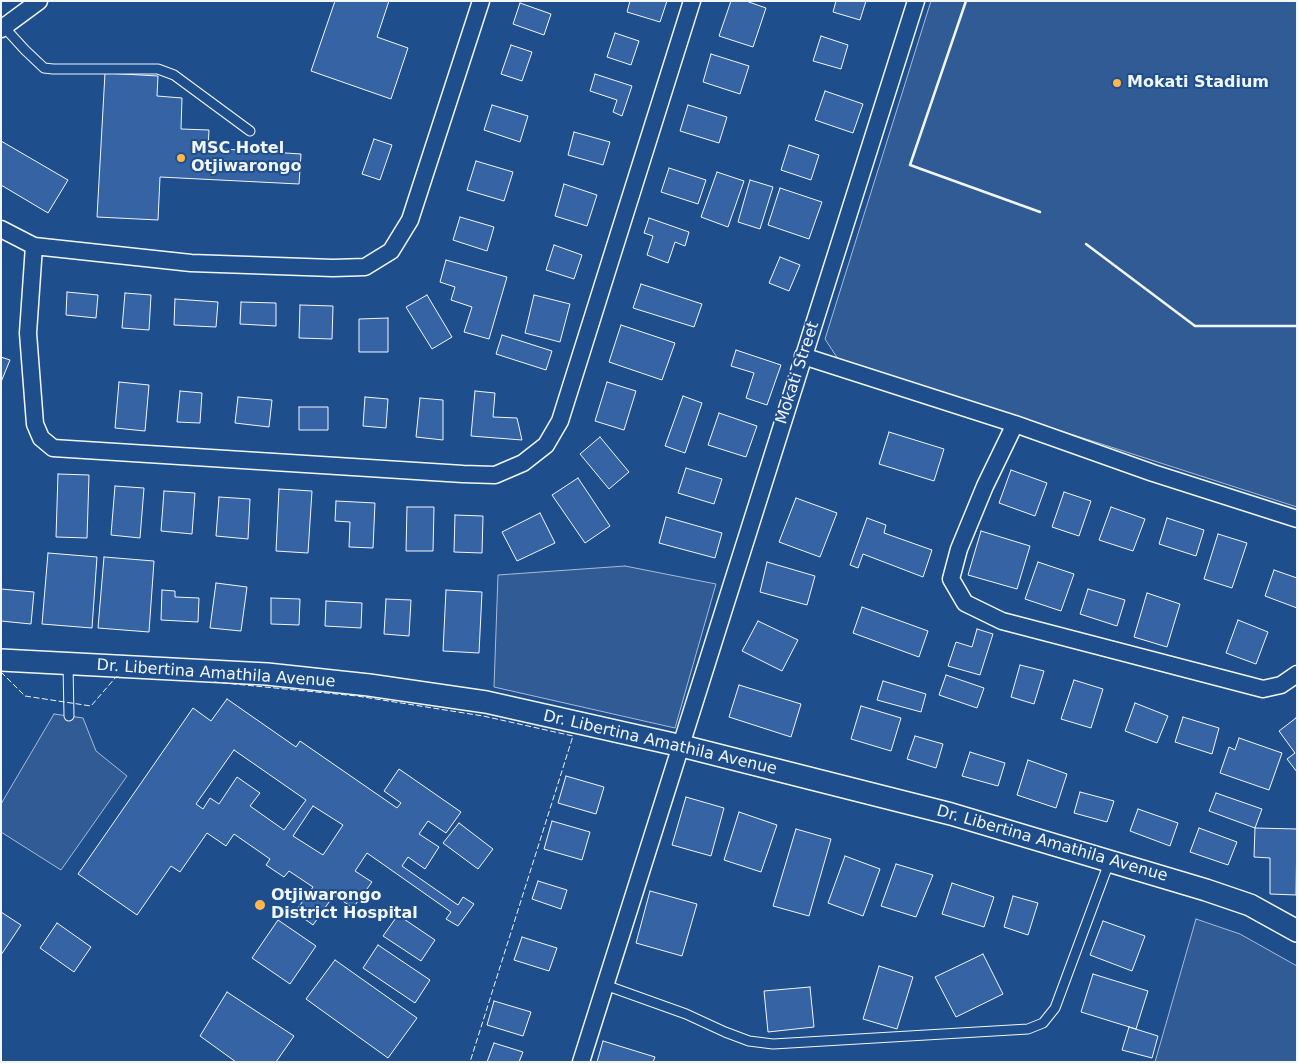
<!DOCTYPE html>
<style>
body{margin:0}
#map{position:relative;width:1298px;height:1063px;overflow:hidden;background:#1f4e8c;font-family:"DejaVu Sans",sans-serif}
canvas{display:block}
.frame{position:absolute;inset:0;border:2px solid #f2f6ff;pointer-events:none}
</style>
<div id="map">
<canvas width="1298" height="1063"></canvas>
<div class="frame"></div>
</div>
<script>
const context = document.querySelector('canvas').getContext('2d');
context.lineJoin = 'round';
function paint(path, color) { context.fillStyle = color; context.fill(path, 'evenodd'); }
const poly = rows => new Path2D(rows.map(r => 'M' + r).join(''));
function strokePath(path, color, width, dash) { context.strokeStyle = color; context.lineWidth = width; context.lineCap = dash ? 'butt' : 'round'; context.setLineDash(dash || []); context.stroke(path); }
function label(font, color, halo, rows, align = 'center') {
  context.font = font + ' "DejaVu Sans",sans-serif'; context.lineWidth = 4; context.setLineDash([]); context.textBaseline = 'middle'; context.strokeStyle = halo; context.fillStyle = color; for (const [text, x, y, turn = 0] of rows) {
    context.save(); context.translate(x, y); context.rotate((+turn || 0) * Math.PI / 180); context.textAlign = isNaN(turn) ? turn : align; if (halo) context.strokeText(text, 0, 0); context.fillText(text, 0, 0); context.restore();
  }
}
const built = poly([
 [931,1,1297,1,1297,507,838,359,825,339,931,1],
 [625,566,716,584,675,728,494,687,498,575,625,566],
 [54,714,83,718,96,751,127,776,61,870,1,832,1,804,54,714],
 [1196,919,1240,934,1297,966,1297,1062,1155,1062,1196,919]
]);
paint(built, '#305b95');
strokePath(built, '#a8bbd7', 1);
const building = poly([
 [335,1,389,1,377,37,408,48,391,99,311,71,335,1],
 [630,1,667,1,660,22,627,12,630,1],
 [731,1,746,1,766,8,753,47,719,36,731,1],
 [836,1,866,1,860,20,833,12,836,1],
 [520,3,551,14,544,35,513,24,520,3],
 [615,33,639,41,631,65,607,57,615,33],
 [821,36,848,45,841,69,813,61,821,36],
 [511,45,532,52,522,81,501,74,511,45],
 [711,54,749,66,740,94,703,82,711,54],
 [105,73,158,76,157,96,182,98,181,129,209,130,208,148,301,154,299,184,160,177,158,220,97,217,105,73],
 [595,74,632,86,622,116,613,112,617,100,590,91,595,74],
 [825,91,863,104,853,133,815,120,825,91],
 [492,105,528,116,520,142,484,130,492,105],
 [688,105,727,117,719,143,680,131,688,105],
 [574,132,610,142,603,165,568,155,574,132],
 [374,139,392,145,380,180,362,174,374,139],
 [1,141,68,180,48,213,1,185,1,141],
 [789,145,819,155,811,180,781,170,789,145],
 [476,161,513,172,504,201,467,190,476,161],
 [669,168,706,180,698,204,661,192,669,168],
 [717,172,744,181,728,227,701,217,717,172],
 [750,180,773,187,760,229,738,222,750,180],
 [564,184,597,195,587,226,555,216,564,184],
 [780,188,822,202,809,239,768,225,780,188],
 [460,217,494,227,487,251,453,240,460,217],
 [649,218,689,232,685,246,675,242,668,263,647,255,653,236,644,233,649,218],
 [554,245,582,255,574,279,546,270,554,245],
 [780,257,800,265,789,291,769,283,780,257],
 [446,260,507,277,489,339,464,332,472,307,451,300,455,287,440,282,446,260],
 [641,284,702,304,694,327,633,308,641,284],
 [67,292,98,295,96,318,66,315,67,292],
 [125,293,151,295,149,330,122,328,125,293],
 [427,295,452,337,432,349,406,307,427,295],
 [534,295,570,304,560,342,525,333,534,295],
 [175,299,218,302,216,327,174,325,175,299],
 [241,302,276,303,276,326,240,324,241,302],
 [300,305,333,306,332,339,299,338,300,305],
 [388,318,388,352,359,352,359,319,388,318],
 [621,325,675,343,662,380,609,362,621,325],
 [502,335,552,351,546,370,496,354,502,335],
 [736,350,781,365,767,405,746,398,754,373,731,366,736,350],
 [1,357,10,360,1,382,1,357],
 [119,382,149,385,145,431,115,428,119,382],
 [607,382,636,391,624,430,595,421,607,382],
 [180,391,202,393,200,423,177,422,180,391],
 [475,391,495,393,493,417,517,418,522,440,471,436,475,391],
 [683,396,702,403,685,453,665,446,683,396],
 [238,397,272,400,269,427,235,423,238,397],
 [365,397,388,399,386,428,363,426,365,397],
 [420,398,443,400,443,440,416,437,420,398],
 [299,407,328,407,328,430,299,430,299,407],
 [719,413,757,426,746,457,708,445,719,413],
 [889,432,944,449,934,481,879,464,889,432],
 [600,437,629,472,609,489,580,454,600,437],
 [686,468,722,479,714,504,678,493,686,468],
 [1011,470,1047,483,1035,516,999,503,1011,470],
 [58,474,89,475,87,538,56,537,58,474],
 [578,478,610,526,585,543,552,495,578,478],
 [115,486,144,488,140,538,111,535,115,486],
 [279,489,312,491,308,553,276,551,279,489],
 [164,491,195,493,192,534,161,531,164,491],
 [1064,492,1091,501,1079,536,1052,527,1064,492],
 [219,497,250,499,248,539,216,536,219,497],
 [796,498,837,513,820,557,779,542,796,498],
 [336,501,375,503,373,548,349,547,350,522,335,521,336,501],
 [407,507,434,507,433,551,406,551,407,507],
 [1111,507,1145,519,1133,551,1099,540,1111,507],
 [540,513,555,543,517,561,502,532,540,513],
 [455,515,483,516,482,553,454,552,455,515],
 [666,517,722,533,715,558,659,543,666,517],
 [867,518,886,525,884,533,932,550,923,577,863,554,858,568,850,565,867,518],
 [1167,518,1204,530,1196,556,1159,544,1167,518],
 [981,531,1030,546,1017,589,968,575,981,531],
 [1218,534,1247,543,1232,588,1204,579,1218,534],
 [48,553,97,557,92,628,42,624,48,553],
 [104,557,154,561,149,632,98,628,104,557],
 [767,562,815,576,807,605,760,592,767,562],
 [1038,562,1074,574,1061,611,1025,599,1038,562],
 [1274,570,1297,578,1297,608,1265,596,1274,570],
 [216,583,247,587,241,631,210,628,216,583],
 [1,589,34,592,31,624,1,621,1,589],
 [1088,589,1125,600,1117,626,1080,614,1088,589],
 [162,590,175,591,175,597,199,598,198,622,161,620,162,590],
 [446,590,482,592,479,653,443,651,446,590],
 [1147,593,1180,604,1167,647,1134,637,1147,593],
 [271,598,300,599,299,625,271,624,271,598],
 [386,599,411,600,409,636,384,634,386,599],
 [326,601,362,603,361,628,325,626,326,601],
 [862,607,928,631,919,657,853,633,862,607],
 [1238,620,1268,632,1256,664,1226,653,1238,620],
 [758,621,798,640,782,671,742,651,758,621],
 [977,629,993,634,980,675,948,666,956,642,972,647,977,629],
 [1020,665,1044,671,1034,704,1011,697,1020,665],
 [946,675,984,688,977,708,939,695,946,675],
 [1074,680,1103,689,1091,728,1061,719,1074,680],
 [883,681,926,694,921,712,877,700,883,681],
 [739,685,801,704,791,737,729,717,739,685],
 [227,699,296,747,300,741,397,808,401,803,384,791,399,769,461,812,446,833,428,821,419,834,439,847,425,869,408,857,402,866,458,905,463,897,474,904,458,926,446,919,451,912,367,853,355,871,372,882,353,908,334,895,313,925,295,912,313,887,289,871,284,877,266,865,270,859,234,834,226,846,207,833,180,872,171,866,137,915,78,874,193,708,211,721,227,699],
 [234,750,306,800,284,830,250,806,260,793,237,777,219,804,210,798,203,809,196,804,234,750],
 [313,806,343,825,323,855,293,836,313,806],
 [1135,703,1168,716,1157,743,1125,731,1135,703],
 [861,706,901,718,891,751,851,739,861,706],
 [1183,717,1219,728,1212,754,1175,742,1183,717],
 [1296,718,1297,720,1297,772,1287,759,1295,753,1279,731,1296,718],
 [915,736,943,744,936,768,907,759,915,736],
 [1239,738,1282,753,1269,790,1220,773,1229,747,1235,750,1239,738],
 [970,752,1005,763,998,786,962,776,970,752],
 [1028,760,1067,774,1056,808,1017,795,1028,760],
 [566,776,604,787,596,814,558,803,566,776],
 [1080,792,1114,801,1107,822,1074,813,1080,792],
 [1216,793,1262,809,1255,828,1209,811,1216,793],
 [686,797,724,808,711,856,672,845,686,797],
 [1138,809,1178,823,1170,846,1130,831,1138,809],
 [739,812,777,825,761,872,724,860,739,812],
 [552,821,590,832,582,860,544,849,552,821],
 [459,823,493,849,478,869,443,843,459,823],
 [1199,828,1237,842,1228,865,1190,852,1199,828],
 [1255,828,1297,829,1296,895,1270,894,1270,858,1254,857,1255,828],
 [796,829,831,839,809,916,773,906,796,829],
 [845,856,880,869,863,916,828,903,845,856],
 [896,864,933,875,916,917,881,906,896,864],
 [538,881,567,890,561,909,532,899,538,881],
 [952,883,994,897,984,927,942,914,952,883],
 [650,891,697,904,682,956,636,943,650,891],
 [1013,896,1038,903,1028,935,1004,927,1013,896],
 [1,912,21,925,1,955,1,912],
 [398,915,435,940,421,961,383,936,398,915],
 [278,920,316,946,290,984,252,958,278,920],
 [1103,921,1145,936,1132,971,1090,955,1103,921],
 [57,923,91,947,74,972,40,948,57,923],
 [522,937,557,948,549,971,514,960,522,937],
 [378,945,430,980,415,1003,363,968,378,945],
 [983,954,1003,994,956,1017,935,977,983,954],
 [335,960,417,1018,388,1058,306,999,335,960],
 [879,966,913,977,897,1029,863,1019,879,966],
 [1093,974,1148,991,1136,1029,1081,1012,1093,974],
 [810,987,814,1027,768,1032,764,991,810,987],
 [227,992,294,1036,276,1062,236,1062,200,1036,227,992],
 [494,1001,531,1012,523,1036,487,1025,494,1001],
 [1129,1027,1158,1036,1152,1058,1122,1050,1129,1027],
 [603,1041,655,1057,653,1062,597,1062,603,1041],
 [494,1043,523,1052,519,1062,487,1062,494,1043]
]);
paint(building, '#3563a3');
strokePath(building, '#f2f6ff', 1);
const service = poly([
 [4,27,25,50,44,68,53,69,158,69,174,75,250,131],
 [68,665,69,716],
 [605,985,686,1014,725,1032,749,1041,773,1044,1028,1029,1043,1023,1055,1008,1110,860]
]);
const minor = poly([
 [1,29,39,1],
 [1,229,34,246,191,263,333,268,365,267,391,251,410,220,481,1],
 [34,246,28,333,35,424,41,438,53,448,463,474,495,475,523,463,546,445,560,421,692,1],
 [803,356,1015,424,1153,473,1297,519],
 [1015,424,985,486,959,549,951,579,965,603,1002,621,1263,689,1281,685,1297,674],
 [581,1062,916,1]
]);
const tertiary = poly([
 [1,660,267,674,369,685,486,702,682,746,951,814,1206,890,1250,905,1297,931]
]);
strokePath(service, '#f2f6ff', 11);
strokePath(minor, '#f2f6ff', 19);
strokePath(tertiary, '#f2f6ff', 24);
strokePath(service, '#1f4e8c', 9);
strokePath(minor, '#1f4e8c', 16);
strokePath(tertiary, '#1f4e8c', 21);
strokePath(poly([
 [1,672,25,696,91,706,116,677,120,677],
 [214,682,357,696,483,716,573,736,470,1062]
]), '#f2f6ff', 1, [6, 2.5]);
strokePath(poly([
 [966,1,910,165,1040,212],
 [1086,244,1195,326,1297,326]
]), '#f2f6ff', 2.5);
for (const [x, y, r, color] of [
 [1117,83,5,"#ffb74d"],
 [181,158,5,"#ffb74d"],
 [260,905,6,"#ffb74d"]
]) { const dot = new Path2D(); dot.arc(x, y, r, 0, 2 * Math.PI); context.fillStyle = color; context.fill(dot); strokePath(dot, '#1f4e8c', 2); }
label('bold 16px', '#f2f6ff', '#1f4e8c', [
 ["Mokati Stadium",1127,83],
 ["MSC Hotel",191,149],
 ["Otjiwarongo",191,167],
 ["Otjiwarongo",271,896],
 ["District Hospital",271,914]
], 'left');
label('16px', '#f2f6ff', '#1f4e8c', [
 ["Mokati Street",798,373,-72],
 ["Dr. Libertina Amathila Avenue",216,674,4],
 ["Dr. Libertina Amathila Avenue",660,743,13],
 ["Dr. Libertina Amathila Avenue",1052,844,16]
]);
</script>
